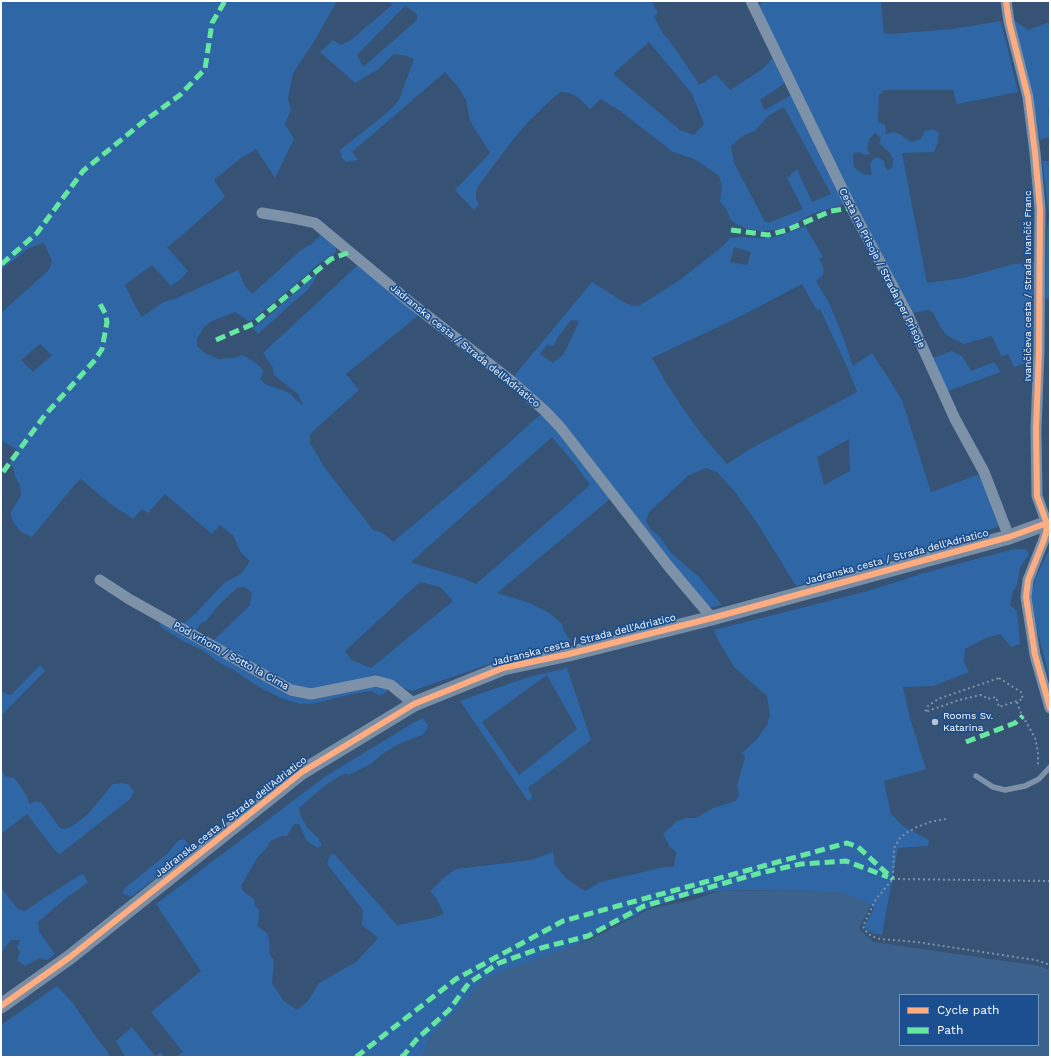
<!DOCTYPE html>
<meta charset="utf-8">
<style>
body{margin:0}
#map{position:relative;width:1051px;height:1058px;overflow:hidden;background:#365274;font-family:"Work Sans",sans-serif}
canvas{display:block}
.frame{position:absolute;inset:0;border:2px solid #fff;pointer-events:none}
.legend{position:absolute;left:899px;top:994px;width:140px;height:52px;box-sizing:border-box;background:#1b4f8f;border:1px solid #7695bc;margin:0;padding:5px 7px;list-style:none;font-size:12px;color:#fff}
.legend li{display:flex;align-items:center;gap:8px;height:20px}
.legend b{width:20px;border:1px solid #7695bc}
</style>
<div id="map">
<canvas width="1051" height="1058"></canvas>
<div class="frame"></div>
<ul class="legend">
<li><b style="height:5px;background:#ffac80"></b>Cycle path</li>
<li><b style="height:5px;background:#66e7a1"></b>Path</li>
</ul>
</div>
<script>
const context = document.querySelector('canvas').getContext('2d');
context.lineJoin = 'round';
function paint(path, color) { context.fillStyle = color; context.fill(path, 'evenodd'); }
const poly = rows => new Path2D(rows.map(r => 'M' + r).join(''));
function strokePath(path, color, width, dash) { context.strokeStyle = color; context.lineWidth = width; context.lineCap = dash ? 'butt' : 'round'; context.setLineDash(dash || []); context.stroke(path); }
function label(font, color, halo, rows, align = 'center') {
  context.font = font + ' "Work Sans",sans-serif'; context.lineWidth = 3.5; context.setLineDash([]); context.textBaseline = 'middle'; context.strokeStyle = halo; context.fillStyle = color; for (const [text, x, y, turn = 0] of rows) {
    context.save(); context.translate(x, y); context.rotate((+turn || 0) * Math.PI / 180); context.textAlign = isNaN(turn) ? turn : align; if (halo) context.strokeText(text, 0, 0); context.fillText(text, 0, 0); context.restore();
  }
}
paint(poly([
 [1,1,337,1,315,40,293,73,288,99,291,110,285,124,294,139,275,178,256,149,241,158,214,180,225,197,180,237,167,247,188,271,180,280,171,286,152,265,125,285,138,311,142,317,163,302,177,298,238,270,245,286,252,294,300,251,313,243,321,234,336,247,336,252,317,265,302,279,250,322,235,312,212,321,204,327,197,339,197,346,205,353,218,359,233,358,243,355,257,364,264,371,260,379,265,384,290,393,297,401,303,405,298,394,274,375,273,368,263,353,360,263,420,314,346,374,359,390,310,434,310,443,325,468,373,530,383,533,393,542,473,475,542,413,550,421,610,499,497,593,530,603,551,614,562,624,565,633,572,642,484,666,412,691,397,685,312,690,289,685,213,641,250,605,252,593,245,587,237,588,218,606,206,621,200,624,195,632,184,626,184,623,195,614,225,582,241,574,250,561,240,551,233,535,220,525,212,534,165,494,148,513,142,509,133,519,109,503,81,479,77,482,32,537,21,532,14,523,10,514,21,495,20,485,15,476,13,467,9,463,18,450,1,440,1,313,49,270,52,261,44,243,29,248,1,270],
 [40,344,52,355,33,372,21,360],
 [552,437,575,464,590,485,476,584,462,578,413,563,411,562],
 [420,582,440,587,453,601,371,668,352,660,345,651],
 [390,1,651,1,658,12,654,17,662,32,672,44,699,84,705,82,716,74,730,90,761,70,773,58,785,83,760,100,765,110,791,95,841,195,842,205,812,214,791,226,775,230,761,231,748,229,736,224,730,219,727,210,720,202,722,186,719,176,708,168,694,159,673,152,620,111,601,99,590,109,580,99,570,93,561,92,554,97,529,121,512,141,478,186,476,192,476,199,479,204,474,210,455,190,490,153,470,121,466,100,458,87,445,72,352,152,358,160,346,162,342,158,340,150,389,111,399,100,414,59,406,56,394,54,377,70,355,83,320,52,333,40,341,45,352,39,392,5,389,2],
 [405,6,417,14,417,20,363,67,357,55],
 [649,42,692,94,704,124,694,135,680,130,613,74],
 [784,107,831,194,812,202,797,169,787,178,803,209,768,223,764,220,734,163,731,146,744,135,755,131,768,116],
 [764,1,883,1,881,4,884,33,890,34,953,29,1001,21,1018,92,957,104,953,90,884,90,879,95,878,122,885,125,886,134,894,132,901,135,911,142,921,139,925,131,933,129,939,133,938,142,934,152,902,153,927,283,963,278,1014,264,1034,262,1032,361,1014,367,1008,354,1001,356,992,336,964,344,946,335,939,325,933,312,928,310,913,313,825,146,756,8],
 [875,133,881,138,879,143,890,153,893,160,892,168,888,170,885,167,884,161,877,157,872,160,870,166,872,175,863,174,854,167,853,160,854,153,858,152,866,155,870,154,867,148,870,138],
 [1014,20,1028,30,1050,22,1050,109,1048,110,1050,121,1050,137,1040,140,1033,96],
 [1042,161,1050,161,1050,295,1049,298,1045,300,1047,230,1049,216],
 [805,226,823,257,819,259,824,269,823,275,816,281,829,303,842,334,853,366,872,353,889,379,902,400,931,492,980,474,999,526,979,534,867,567,796,586,759,526,736,493,717,472,706,468,689,475,649,512,646,521,651,530,659,536,672,554,698,576,722,605,709,608,514,376,592,282,622,301,630,305,639,306,681,279,723,246,730,238,741,237,766,238,779,236],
 [734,247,751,252,747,265,730,262],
 [802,284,817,311,820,309,849,371,857,392,750,449,727,464,703,436,682,407,667,384,652,358,743,315],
 [571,320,579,321,564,354,553,363,540,354,547,345,554,346,558,337],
 [849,439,850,471,824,485,817,457],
 [316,273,315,279,308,290,297,299,258,334,253,328,272,313],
 [952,351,962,356,971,371,994,362,1001,372,948,391,933,358],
 [1050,548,1050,681,1036,625,1031,595,1036,576],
 [1014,549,1026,549,1029,554,1020,568,1017,585,1013,592,1010,605,1017,611,1020,644,1011,647,1000,634,986,638,965,649,964,662,969,672,933,686,903,687,910,718,926,769,884,781,891,814,903,826,929,840,928,846,898,848,882,935,872,933,864,927,874,908,865,901,817,892,795,890,746,890,716,891,696,894,654,906,642,911,634,917,614,924,455,1012,430,1036,422,1057,175,1057,183,1052,151,1012,201,971,156,904,326,776,413,723,423,718,428,726,424,734,399,744,381,755,371,764,348,775,347,773,340,776,323,787,299,808,301,817,307,827,318,838,322,846,317,848,306,840,299,824,294,824,287,836,282,836,270,841,266,849,257,858,241,886,244,892,254,899,255,906,259,910,259,918,257,926,267,933,270,944,269,953,274,961,272,983,283,1000,297,1010,308,1001,319,983,356,962,378,938,362,925,363,910,327,864,330,855,334,854,397,925,433,918,444,914,436,898,430,891,446,876,456,869,531,860,553,852,555,865,567,879,585,891,600,882,664,867,674,867,676,852,670,847,663,834,677,821,686,818,696,818,713,808,736,801,739,794,737,785,745,758,742,753,756,740,767,725,770,715,767,696,734,667,718,640,714,630,868,591,924,573],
 [162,621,292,695,373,685,387,689,387,692,384,694,379,695,371,691,352,694,316,703,300,704,283,699,259,687,232,669,220,663,202,650,183,641,164,629,159,625],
 [40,665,45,671,1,716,1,692,11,695],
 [567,668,591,740,528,788,533,798,528,801,460,701,476,695,529,677],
 [547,675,577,729,519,775,482,722],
 [1,768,5,776,14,778,19,784,26,795,30,805,34,801,41,802,60,828,64,829,72,826,87,815,113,784,123,783,129,785,134,792,130,799,60,854,56,852,27,814,1,834],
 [184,839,192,850,131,897,122,893,124,889,167,854,176,843,179,840],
 [83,874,88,882,64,900,38,922,39,931,55,954,47,960,40,958,25,966,17,960,20,952,17,947,20,940,11,940,1,953,1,888,18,909,25,911,44,898,75,878],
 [57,986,73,1003,98,1040,105,1048,110,1057,1,1057,1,1025],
 [132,1027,155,1056,161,1052,164,1057,125,1057,116,1041]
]), '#2f66a5');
paint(poly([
 [795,890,817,892,840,892,865,901,871,906,860,925,859,928,865,935,874,942,1012,962,1040,966,1050,970,1050,1057,422,1057,430,1036,455,1012,484,978,589,940,652,908,689,901,720,891],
 [900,995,1038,995,1038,1045,900,1045]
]), '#3b618d');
strokePath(poly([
 [999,678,1021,692,1023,699,999,707,996,697,987,699,984,696,980,695,959,700,925,712,928,706,938,699,999,678],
 [1017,702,1020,711,1035,738,1038,752,1038,766],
 [946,819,930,822,917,827,906,833,900,838,894,848,893,879,876,899,863,926,864,929,871,936,880,939,917,942,1009,956,1036,960,1050,965],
 [893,879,1050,881]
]), '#7d92a8', 2, [2, 3]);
strokePath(poly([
 [976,776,993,787,1005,790,1025,786,1039,779,1050,767]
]), '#7d92a8', 5.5);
strokePath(poly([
 [751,1,851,207,907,313,955,419,984,472,1009,537],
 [1006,1,1009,22,1028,97,1035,153,1040,209,1039,351,1036,429,1037,496,1047,524,1046,533,1043,542,1028,580,1026,597,1035,655,1050,708],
 [262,213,292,218,315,223,411,303,509,379,545,411,561,428,669,567,712,618],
 [100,580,129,599,291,690,311,694,376,681,391,685,414,704]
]), '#7d92a8', 11);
strokePath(poly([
 [1,1006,70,957,302,772,414,704,503,668,569,654,712,618,1009,537,1050,522]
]), '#798da4', 15);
strokePath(poly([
 [731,230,768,235,787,230,831,211,852,208],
 [1,263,3,263,37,233,83,171,143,122,180,95,205,69,212,23,225,1],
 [216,340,253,324,331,259,350,252],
 [3,472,45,415,95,360,102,349,107,322,105,313,99,302],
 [966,742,1015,723,1023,716],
 [356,1057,456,979,563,921,847,843,858,847,893,879],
 [401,1057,404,1055,416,1040,449,1010,469,983,499,963,541,948,588,936,644,906,760,873,801,864,846,861,888,877]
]), '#66e7a1', 5, [10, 5]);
strokePath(poly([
 [1006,1,1009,22,1028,97,1035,153,1040,209,1039,351,1036,429,1037,496,1047,524,1046,533,1043,542,1028,580,1026,597,1035,655,1050,708],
 [1,1006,70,957,302,772,414,704,503,668,569,654,712,618,1009,537,1050,522]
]), '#ffac80', 6);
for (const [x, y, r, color] of [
 [935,722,4,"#b9c2ce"]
]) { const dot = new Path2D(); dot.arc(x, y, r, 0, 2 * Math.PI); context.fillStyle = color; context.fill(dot); strokePath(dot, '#1b4f8f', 1.5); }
label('10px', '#fff', '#1b4f8f', [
 ["Cesta na Prisoje / Strada per Prisoje",882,268,63],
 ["Ivančičeva cesta / Strada Ivančič Franc",1028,286,-90],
 ["Jadranska cesta / Strada dell'Adriatico",465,346,39],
 ["Jadranska cesta / Strada dell'Adriatico",897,557,-15],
 ["Jadranska cesta / Strada dell'Adriatico",584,640,-14],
 ["Pod vrhom / Sotto la Cima",231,656,29],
 ["Jadranska cesta / Strada dell'Adriatico",231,817,-38]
]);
label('10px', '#fff', '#1b4f8f', [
 ["Rooms Sv.",943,716],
 ["Katarina",943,728]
], 'left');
</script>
